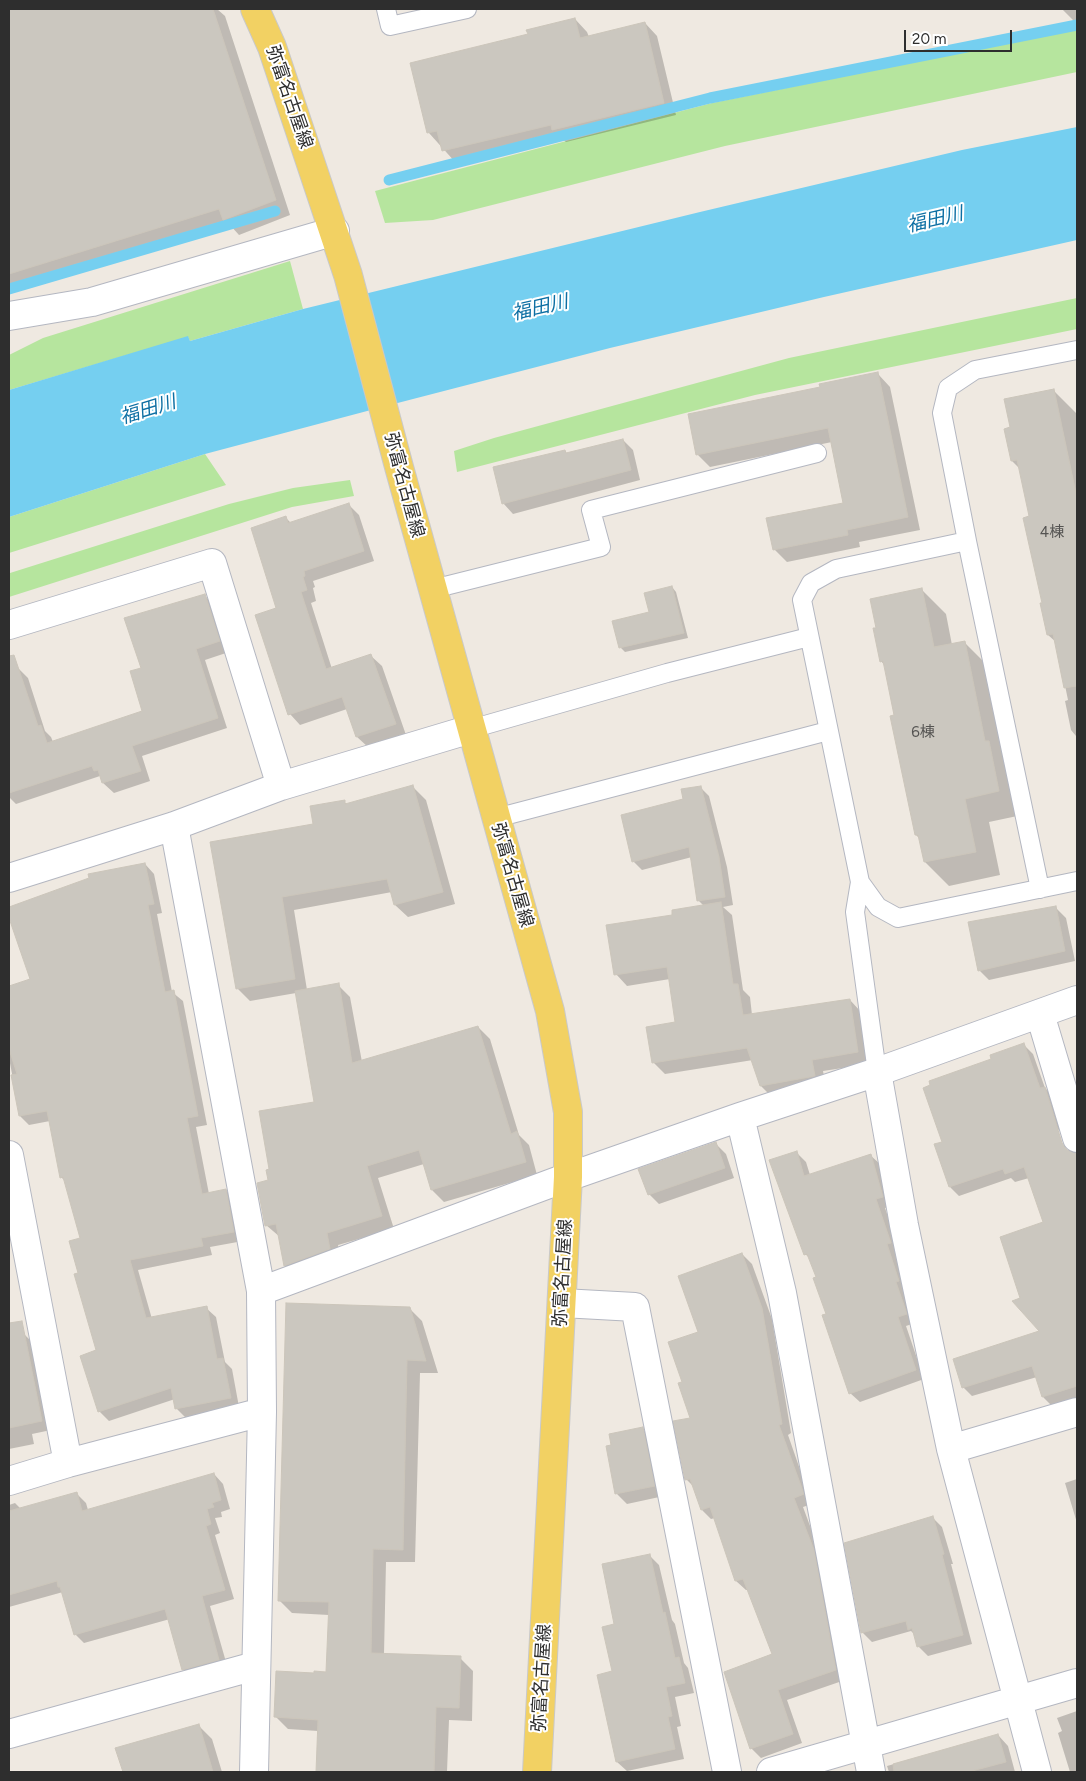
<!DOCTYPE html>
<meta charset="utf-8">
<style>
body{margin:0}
#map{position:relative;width:1086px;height:1781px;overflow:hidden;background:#efe9e1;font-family:Figtree,sans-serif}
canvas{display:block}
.frame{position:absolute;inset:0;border:10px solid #2e2e2e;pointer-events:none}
.scale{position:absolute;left:904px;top:30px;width:108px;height:22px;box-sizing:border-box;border:2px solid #2e2e2e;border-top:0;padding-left:6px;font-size:15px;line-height:18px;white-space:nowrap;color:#2e2e2e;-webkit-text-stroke:4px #fff;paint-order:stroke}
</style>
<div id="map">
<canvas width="1086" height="1781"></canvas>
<div class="frame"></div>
<div class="scale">20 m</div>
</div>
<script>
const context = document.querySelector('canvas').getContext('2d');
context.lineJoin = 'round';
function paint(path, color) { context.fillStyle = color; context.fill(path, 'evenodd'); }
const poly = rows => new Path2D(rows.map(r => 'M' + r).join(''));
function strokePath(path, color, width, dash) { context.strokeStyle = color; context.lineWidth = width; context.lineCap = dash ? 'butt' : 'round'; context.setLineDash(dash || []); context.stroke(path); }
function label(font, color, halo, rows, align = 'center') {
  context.font = font + ' Figtree,"Noto Sans JP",sans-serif'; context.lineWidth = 4; context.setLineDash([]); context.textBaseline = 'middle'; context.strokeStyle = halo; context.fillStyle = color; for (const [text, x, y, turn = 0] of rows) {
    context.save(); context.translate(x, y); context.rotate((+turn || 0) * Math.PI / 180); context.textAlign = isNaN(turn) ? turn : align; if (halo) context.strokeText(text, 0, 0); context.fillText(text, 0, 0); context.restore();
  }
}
paint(poly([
 [1077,29,1077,72,725,146,433,220,385,223,375,191,712,103],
 [290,261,303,309,190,341,188,337,9,390,9,355,43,338],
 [1077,298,1077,329,755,395,457,472,454,451,494,438,789,358],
 [205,454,226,485,9,553,9,517],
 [350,480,354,496,292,507,9,597,10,573,229,504,293,488]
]), '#b6e59e');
paint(poly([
 [1077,127,1077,240,824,297,610,348,386,406,205,454,9,517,9,390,188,336,190,341,303,309,700,212,962,150]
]), '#75cff0');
paint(poly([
 [9,9,217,9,225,16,290,215,239,235,230,225,9,293],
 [1062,9,1077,9,1077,22,1075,22],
 [575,19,587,32,589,37,645,23,657,36,676,115,566,142,561,138,456,163,429,133,529,35],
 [878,374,890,387,920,530,859,542,860,547,787,562,774,549,845,504,832,442,710,467,697,454,821,388],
 [1053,390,1076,413,1077,418,1077,742,1076,736,1071,730,1065,701,1068,700,1056,642,1048,635,1030,517,1020,469,1012,461,1011,428],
 [623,440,633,450,640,480,513,514,503,503,565,451,567,454],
 [349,505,359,515,374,561,313,581,315,587,313,588,316,601,311,603,332,669,371,656,382,666,406,735,368,747,357,737,347,709,300,725,290,714,278,609,286,518,291,523],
 [672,587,676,592,688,638,625,652,621,648],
 [922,590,946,614,952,645,965,643,989,667,1022,815,989,822,1000,875,949,886,925,862,920,839,916,835,885,666,881,661,877,629],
 [205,596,215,606,229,652,205,660,227,728,142,756,150,781,114,793,103,783,100,776,16,804,9,797,9,671,18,668,28,678,45,731,51,737,53,742,144,712,142,669],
 [413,787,426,800,455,904,408,917,395,905,392,892,294,910,307,990,338,985,350,997,362,1062,478,1027,490,1039,519,1135,529,1145,537,1175,444,1202,432,1190,424,1164,378,1178,394,1229,338,1245,341,1261,297,1277,285,1265,280,1237,266,1225,271,1170,315,1103,296,993,250,1001,237,988,315,825,344,802,348,805],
 [700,787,709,796,727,867,733,905,723,907,732,915,743,990,750,997,752,1015,850,1000,861,1012,869,1064,823,1071,826,1087,772,1097,761,1086,753,1060,665,1074,653,1062,676,1023,670,979,627,986,616,974,674,916,704,906,698,900,692,857,642,870,633,861,684,800],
 [145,864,154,874,162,913,157,914,172,992,183,1001,207,1125,196,1127,209,1194,226,1190,235,1200,243,1241,210,1247,212,1255,138,1270,152,1319,206,1308,216,1317,225,1362,232,1369,239,1407,186,1418,176,1408,175,1399,109,1421,99,1411,98,1351,80,1274,82,1239,65,1181,61,1177,50,1121,29,1125,20,1116,9,1058,9,1043,14,1042,9,1027,9,988,31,980,9,914,9,908,90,879],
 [1056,908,1066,918,1075,961,989,980,979,970],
 [1024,1045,1033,1054,1045,1088,1054,1097,1063,1128,1052,1132,1067,1177,1077,1174,1077,1398,1052,1406,1043,1397,1037,1377,972,1396,963,1387,1041,1332,1022,1299,1045,1223,1029,1178,1015,1182,1011,1178,959,1196,950,1187,936,1145,944,1142,993,1060],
 [715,1143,726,1154,734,1178,659,1204,649,1194],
 [797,1153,806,1162,810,1175,870,1155,880,1164,892,1206,885,1208,900,1252,895,1254,908,1290,915,1323,906,1326,924,1379,860,1402,850,1393,818,1280,811,1259,805,1254],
 [742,1254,752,1264,772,1319,791,1433,788,1435,812,1504,803,1507,823,1561,845,1680,787,1700,802,1743,761,1758,751,1748,773,1655,748,1590,746,1590,736,1581,715,1518,711,1519,702,1510,694,1487,686,1479,692,1419,684,1383,700,1333],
 [409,1308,422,1321,438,1373,420,1373,415,1562,386,1562,384,1654,460,1658,473,1671,472,1721,449,1720,447,1772,317,1772,318,1731,288,1729,275,1716,315,1675,327,1673,329,1615,292,1613,279,1600],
 [24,1334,34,1344,51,1430,32,1434,34,1444,9,1449,9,1337],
 [642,1429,653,1439,664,1496,627,1504,617,1494,607,1447],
 [214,1474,223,1484,230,1509,221,1512,222,1517,215,1518,220,1533,215,1535,234,1599,210,1606,228,1669,193,1679,183,1669,170,1619,84,1643,75,1634,63,1592,9,1607,9,1505,15,1503,21,1509,76,1493,86,1503,88,1510],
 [1077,1479,1077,1523,1065,1483],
 [933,1518,942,1527,953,1564,951,1564,972,1644,928,1656,918,1646,915,1635,911,1631,872,1642,862,1632],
 [649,1555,659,1565,672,1620,675,1624,684,1663,688,1668,694,1693,675,1697,681,1726,677,1727,684,1759,627,1771,617,1762,614,1672,616,1625],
 [1077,1711,1077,1772,1070,1772,1058,1733,1062,1731,1057,1718],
 [198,1725,212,1739,222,1772,124,1772,117,1749],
 [998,1735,1008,1746,1015,1772,889,1772,887,1766]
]), '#0003');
strokePath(poly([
 [389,180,710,98,1077,25],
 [9,289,275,211]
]), '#75cff0', 11);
const building = poly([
 [9,9,213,9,276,200,223,220,219,209,9,274,9,9],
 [575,18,580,38,645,22,664,103,552,130,551,125,442,151,437,131,427,133,410,63,528,34,526,30,575,18],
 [878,372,908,517,847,530,848,535,773,550,766,518,843,503,828,428,696,455,688,414,820,387,819,384,878,372],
 [1054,389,1077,498,1077,686,1064,688,1053,634,1047,635,1040,603,1042,603,1023,518,1029,516,1017,460,1011,461,1004,429,1010,427,1004,399,1054,389],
 [623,439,631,470,502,504,493,467,565,450,566,453,623,439],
 [349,503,364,551,304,571,305,576,303,577,307,590,301,592,326,669,371,654,396,724,356,737,342,697,288,715,255,615,276,608,251,528,286,516,288,523,349,503],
 [672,586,684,633,619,648,612,621,649,612,644,593,672,586],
 [922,588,934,647,965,641,985,741,989,741,999,791,965,799,976,852,924,862,918,835,915,835,890,716,894,715,883,661,880,662,873,628,876,628,870,599,922,588],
 [205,594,220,641,196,649,218,718,132,746,141,771,102,783,98,770,94,771,92,766,9,793,9,656,14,655,38,726,41,725,47,743,142,711,130,671,141,668,124,618,205,594],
 [413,785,443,892,394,905,387,879,282,897,295,979,236,989,210,842,313,824,310,806,345,800,345,804,413,785],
 [701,786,719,857,725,897,697,901,689,847,632,862,621,815,683,799,681,789,701,786],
 [145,863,154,904,148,905,165,992,174,990,198,1116,187,1118,202,1194,226,1189,234,1232,201,1238,203,1246,130,1260,146,1318,207,1306,217,1359,223,1358,231,1398,175,1409,171,1388,98,1412,80,1356,96,1350,74,1274,78,1273,69,1241,80,1238,63,1177,60,1178,47,1111,19,1116,11,1075,17,1074,9,1049,9,986,30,979,9,918,9,907,89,878,88,874,145,863],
 [721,902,733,984,738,984,743,1015,850,999,858,1052,812,1060,815,1076,760,1086,747,1048,652,1063,646,1027,675,1022,667,967,614,975,606,925,672,915,672,910,721,902],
 [1056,906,1065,951,978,971,968,922,1056,906],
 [339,983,352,1063,478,1026,511,1134,517,1131,526,1162,431,1190,419,1150,367,1166,382,1216,327,1233,330,1249,284,1266,276,1224,265,1226,257,1183,268,1180,266,1170,269,1169,259,1111,314,1102,295,991,339,983],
 [1024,1043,1040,1088,1045,1087,1062,1143,1067,1150,1077,1153,1077,1386,1042,1397,1032,1366,962,1388,953,1359,1039,1331,1012,1301,1020,1298,1000,1237,1043,1222,1024,1167,1005,1174,1003,1169,949,1187,934,1144,942,1142,923,1088,930,1085,929,1081,991,1059,990,1055,1024,1043],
 [716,1142,725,1168,648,1195,638,1169,716,1142],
 [797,1151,804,1176,871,1154,883,1197,876,1199,891,1243,887,1244,899,1281,896,1282,907,1314,898,1317,916,1370,849,1394,822,1315,826,1314,813,1278,816,1277,807,1254,804,1255,769,1160,797,1151],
 [742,1253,762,1308,782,1424,779,1425,804,1494,794,1498,814,1550,836,1670,778,1690,793,1734,750,1749,724,1672,772,1654,743,1579,735,1581,710,1507,701,1510,690,1479,685,1480,673,1421,690,1418,678,1383,682,1382,668,1342,698,1332,678,1276,742,1253],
 [286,1303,410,1307,426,1361,407,1360,403,1550,373,1549,371,1653,461,1656,459,1708,436,1707,434,1772,316,1772,318,1720,274,1717,276,1671,314,1673,314,1671,326,1672,329,1602,278,1601,286,1303],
 [22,1321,42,1421,9,1428,9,1323,22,1321],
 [643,1427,655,1486,615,1494,606,1446,611,1445,609,1434,643,1427],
 [214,1473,221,1500,212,1503,214,1507,207,1509,211,1524,206,1526,225,1590,202,1596,219,1660,182,1670,165,1609,74,1635,60,1587,58,1587,57,1581,9,1595,9,1511,77,1492,82,1511,214,1473],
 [933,1516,944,1554,942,1555,963,1635,917,1647,912,1628,908,1630,906,1621,861,1633,844,1543,933,1516],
 [650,1554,663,1613,665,1612,675,1658,679,1657,685,1683,666,1687,672,1716,668,1717,675,1749,616,1762,597,1675,612,1671,602,1627,614,1624,602,1564,650,1554],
 [199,1724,213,1772,123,1772,115,1748,199,1724],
 [998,1734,1006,1762,968,1772,894,1772,893,1764,998,1734]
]);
paint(building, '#cbc7bf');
strokePath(building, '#cbc5ba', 1);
const lane = poly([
 [386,9,390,26,467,9],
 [1077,350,975,370,948,388,942,413,967,541,836,569,811,583,802,600,860,882,878,907,898,918,1077,881],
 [967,541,1040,889],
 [433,589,601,547,591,510,817,453],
 [471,729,667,673,809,637],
 [496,818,828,731],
 [860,882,855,912,877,1072]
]);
const street = poly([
 [9,316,92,302,335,231],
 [9,625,212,563,281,786],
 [174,826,261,1291,262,1412,254,1772],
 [9,878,174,826,281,786,471,729],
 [1040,1014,1077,1138],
 [877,1072,904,1225,951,1449,1037,1772],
 [740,1117,782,1293,871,1772],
 [9,1155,68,1463],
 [261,1291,568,1177,740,1117,877,1072,1077,1000],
 [562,1303,635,1307,727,1772],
 [951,1449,1077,1412],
 [9,1481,68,1463,262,1412],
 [9,1734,255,1666],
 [771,1772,1077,1683]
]);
const primary = poly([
 [255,9,272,47,348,275,399,467,550,1011,568,1112,568,1177,537,1772]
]);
strokePath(lane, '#b4b7c1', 20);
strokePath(street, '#b4b7c1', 30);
strokePath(primary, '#c9c9c9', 30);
strokePath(lane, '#fff', 18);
strokePath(street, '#fff', 28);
strokePath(primary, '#f2d163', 28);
label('15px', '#555452', null, [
 ["4棟",1052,533],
 ["6棟",923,733]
]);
label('18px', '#2e2e2e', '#fff', [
 ["弥富名古屋線",289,97,71],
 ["弥富名古屋線",404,485,75],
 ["弥富名古屋線",512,875,74],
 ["弥富名古屋線",563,1273,-87],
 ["弥富名古屋線",542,1678,-87]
]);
label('italic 19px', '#0d6fa3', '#fff', [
 ["福田川",935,220,-13],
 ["福田川",540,308,-13],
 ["福田川",148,410,-17]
]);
</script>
